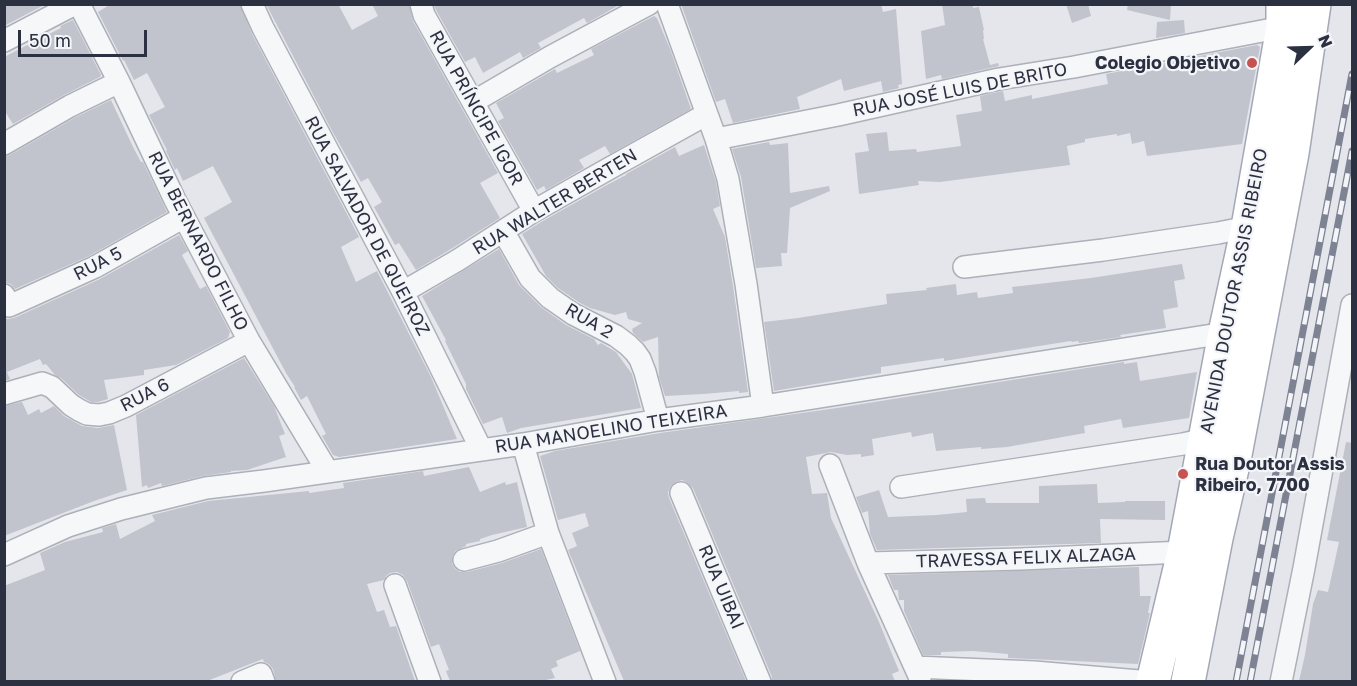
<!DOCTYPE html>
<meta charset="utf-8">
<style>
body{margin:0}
#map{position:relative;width:1357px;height:686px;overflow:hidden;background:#e4e6eb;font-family:"Golos Text",sans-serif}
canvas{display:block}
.frame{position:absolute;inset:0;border:6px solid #2c3142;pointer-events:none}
.north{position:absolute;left:1279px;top:18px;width:60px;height:60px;-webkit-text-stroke:4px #f4f5f8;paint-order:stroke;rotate:67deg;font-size:16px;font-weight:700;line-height:24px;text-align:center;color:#2c3142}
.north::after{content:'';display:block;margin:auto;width:21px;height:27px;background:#2c3142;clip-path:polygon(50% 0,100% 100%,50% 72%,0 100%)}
.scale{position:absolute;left:18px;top:30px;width:129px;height:27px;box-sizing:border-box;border:3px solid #2c3142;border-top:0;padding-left:8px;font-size:18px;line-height:21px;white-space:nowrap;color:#2c3142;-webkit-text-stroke:4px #f4f5f8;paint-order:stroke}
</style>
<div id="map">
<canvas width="1357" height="686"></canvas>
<div class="frame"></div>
<div class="north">N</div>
<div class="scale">50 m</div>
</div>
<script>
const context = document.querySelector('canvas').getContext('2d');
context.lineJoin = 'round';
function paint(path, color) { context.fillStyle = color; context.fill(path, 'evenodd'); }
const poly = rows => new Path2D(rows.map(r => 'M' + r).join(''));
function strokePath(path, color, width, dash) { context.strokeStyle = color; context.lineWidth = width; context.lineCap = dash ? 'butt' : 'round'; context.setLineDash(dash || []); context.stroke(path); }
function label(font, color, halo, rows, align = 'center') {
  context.font = font + ' "Golos Text",sans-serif'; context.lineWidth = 4.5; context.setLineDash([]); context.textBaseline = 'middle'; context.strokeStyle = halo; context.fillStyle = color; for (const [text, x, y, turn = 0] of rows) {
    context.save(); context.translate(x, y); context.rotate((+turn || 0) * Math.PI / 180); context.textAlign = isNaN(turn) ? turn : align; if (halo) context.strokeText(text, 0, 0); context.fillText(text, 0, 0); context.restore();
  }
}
paint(poly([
 [4,4,46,4,4,26],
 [111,4,240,4,252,34,359,237,341,247,356,282,377,271,431,377,457,439,339,457,333,455,322,436,326,434,307,396,301,400,294,387,295,387,286,373,204,218,232,202,213,166,183,181,177,168,175,170,166,151,167,150,149,115,165,107,147,73,134,80,124,60,123,61,98,12],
 [266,4,338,4,352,30,378,16,372,4,409,4,413,21,498,173,480,183,500,218,451,249,416,270,399,243,395,245,374,207,382,202,368,178,361,182,331,129],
 [434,4,621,4,587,23,584,18,538,43,541,48,523,58,520,52,483,73,475,57,465,62,436,10],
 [681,4,881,4,883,12,896,9,902,84,898,85,899,88,883,92,881,81,844,91,841,79,797,97,800,109,733,123,725,99,716,102],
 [942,4,973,4,973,8,979,7,984,30,983,30,984,39,983,39,990,65,998,63,999,66,942,79,941,75,926,79,921,31,945,25],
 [1066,4,1088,4,1091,16,1072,23],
 [1128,4,1171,4,1170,20,1127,10],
 [654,16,657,18,670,49,691,109,610,154,605,146,579,160,584,168,546,190,544,186,537,190,498,121,504,118,496,103,555,69,557,73,594,55,591,49],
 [73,20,101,75,100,77,64,95,13,124,4,110,4,57,61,28,60,26],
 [1184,20,1185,33,1156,38,1157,22],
 [1257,45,1260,47,1242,144,1147,156,1144,141,1132,144,1130,133,1117,136,1117,134,1085,139,1085,142,1067,146,1070,165,940,182,918,181,919,185,859,194,855,153,869,151,866,134,887,132,889,151,916,149,917,152,961,146,956,115,982,111,980,96,1003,91,1005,101,1032,95,1032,99,1108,84,1106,74],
 [111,100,133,147,141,162,143,162,167,212,89,256,15,289,11,284,4,282,4,157,10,155,76,117],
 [769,142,770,145,788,143,790,193,829,186,830,191,790,208,787,253,781,253,782,266,756,268,741,177,732,149],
 [704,145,716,182,720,206,713,209,725,237,733,286,748,392,739,393,739,391,703,394,665,396,659,377,658,337,643,342,633,333,632,329,642,323,628,319,626,312,615,315,590,308,580,303,558,288,546,276,522,234,541,222,605,186,626,175,626,174,675,147,679,156],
 [179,235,188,251,182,255,200,289,206,286,230,332,228,338,176,365,144,370,144,375,104,380,108,399,98,402,91,402,79,395,61,378,55,375,46,364,43,365,40,359,7,372,10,379,4,381,4,318,8,319,14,318,100,279],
 [499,249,519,285,541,307,566,325,594,339,598,345,601,343,616,352,632,374,641,408,521,428,507,433,502,417,483,424,466,389,466,384,445,341,446,340,422,296],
 [1182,264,1185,279,1174,281,1178,307,1163,310,1166,328,1120,335,1121,337,1079,343,1078,341,1072,342,1071,341,944,361,944,358,881,367,881,373,774,391,764,322,798,318,887,304,886,294,927,290,926,288,956,284,957,295,977,292,978,298,1013,293,1012,287,1091,278],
 [244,358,274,406,285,434,279,436,286,457,247,470,231,471,231,472,203,476,162,486,161,483,148,488,147,485,142,487,136,415],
 [1124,362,1124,364,1137,362,1140,381,1197,372,1189,418,1123,428,1121,419,1084,426,1085,433,1007,447,981,449,981,447,936,451,933,433,912,437,911,432,872,439,874,455,861,457,861,454,847,455,831,452,806,457,812,494,827,493,831,518,879,622,899,671,892,674,895,681,772,681,772,677,693,488,688,483,682,480,676,482,671,486,668,492,669,498,746,681,624,681,568,550,577,546,572,533,589,526,585,513,558,520,540,456,555,451,660,433,837,408],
 [22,402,28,415,39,409,41,413,54,406,64,416,82,426,98,428,114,425,127,490,94,501,4,536,4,406],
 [1346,442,1353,443,1353,681,1299,681,1305,655,1313,604,1318,590,1328,592,1339,542,1327,540],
 [469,467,480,492,505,482,506,485,517,482,527,527,492,535,480,539,480,541,466,544,466,546,455,551,452,557,452,564,455,569,460,572,467,572,502,563,541,549,580,651,556,661,558,666,551,669,555,678,541,681,450,681,446,671,449,670,439,644,431,647,407,581,403,575,397,572,390,573,386,576,384,580,367,584,377,612,384,610,390,627,396,626,415,681,276,681,273,669,269,664,264,662,263,659,207,681,4,681,4,586,45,570,40,553,65,542,103,532,102,528,116,524,120,539,155,521,152,515,208,501,309,491,309,493,344,488,343,483,423,471,424,476],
 [1097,484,1098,503,1125,502,1125,501,1165,501,1165,520,1100,519,1101,543,877,550,870,534,868,511,862,513,856,497,879,490,888,517,937,515,967,512,966,499,985,498,986,503,1039,503,1039,486],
 [1139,567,1140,596,1151,596,1148,613,1150,613,1138,664,1008,658,1008,654,973,651,941,652,941,655,923,655,904,611,904,600,899,600,898,590,894,590,888,575]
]), '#c1c4cd');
const street = poly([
 [79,4,119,82,174,198,249,341,328,472],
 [252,4,263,28,403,292,481,449],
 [421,4,424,15,534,211],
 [667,4,716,139,728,179,746,284,763,406],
 [4,41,75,4],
 [473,102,550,57,649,4],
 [716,139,838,115,999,79,1074,67,1283,27,1292,30],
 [4,144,70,106,119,82],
 [503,231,530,278,550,298,573,314,616,336,628,345,635,352,640,359,645,372,658,420],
 [964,267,1103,250,1218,233,1248,227],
 [403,292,458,260,534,211,610,168,707,114],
 [4,295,9,306,95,267,184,217],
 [4,394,42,383,52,387,71,405,79,410,87,414,99,415,109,413,126,406,249,341],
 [523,444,548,533,605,682],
 [830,465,868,563,920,678],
 [901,487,1183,444,1205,439],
 [681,493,760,682],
 [4,555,68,526,121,509,206,488,264,481,523,444,658,420,763,406,1225,333],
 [464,560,498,551,548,533],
 [868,563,1021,559,1184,552],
 [395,585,430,682],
 [915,667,1034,672,1151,682],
 [242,682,261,674,264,682],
 [1281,682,1304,568,1352,305]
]);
const primary = poly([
 [1153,682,1184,552,1225,333,1248,227,1283,27,1283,4],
 [1188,682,1216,538,1234,460,1292,153,1314,4]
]);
strokePath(street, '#adb0b8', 24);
strokePath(primary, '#a4a8b6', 36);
strokePath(street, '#f6f7f9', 21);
strokePath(primary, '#fff', 33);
const rail = poly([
 [1236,682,1352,74],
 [1250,682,1352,151]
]);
strokePath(rail, '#7e8394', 7);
strokePath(rail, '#f4f5f8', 4.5, [14]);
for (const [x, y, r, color] of [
 [1252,63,6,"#c65352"],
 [1183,474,6,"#c65352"]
]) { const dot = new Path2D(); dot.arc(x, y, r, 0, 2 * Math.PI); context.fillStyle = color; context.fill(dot); strokePath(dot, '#f4f5f8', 2); }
label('bold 18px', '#2c3142', '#f4f5f8', [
 ["Colegio Objetivo",1240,63],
 ["Rua Doutor Assis",1195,464,"left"],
 ["Ribeiro, 7700",1195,485,"left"]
], 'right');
label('18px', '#2c3142', '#f4f5f8', [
 ["RUA JOSÉ LUIS DE BRITO",960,90,-11],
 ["RUA PRÍNCIPE IGOR",476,108,61],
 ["RUA WALTER BERTEN",555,202,-31],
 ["RUA SALVADOR DE QUEIROZ",367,226,62],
 ["RUA BERNARDO FILHO",198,241,63],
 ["RUA 5",98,264,-27],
 ["AVENIDA DOUTOR ASSIS RIBEIRO",1234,291,-79],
 ["RUA 2",589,321,30],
 ["RUA 6",145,395,-27],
 ["RUA MANOELINO TEIXEIRA",611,429,-9],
 ["TRAVESSA FELIX ALZAGA",1026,558,-2],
 ["RUA UIBAI",721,587,67]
]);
</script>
